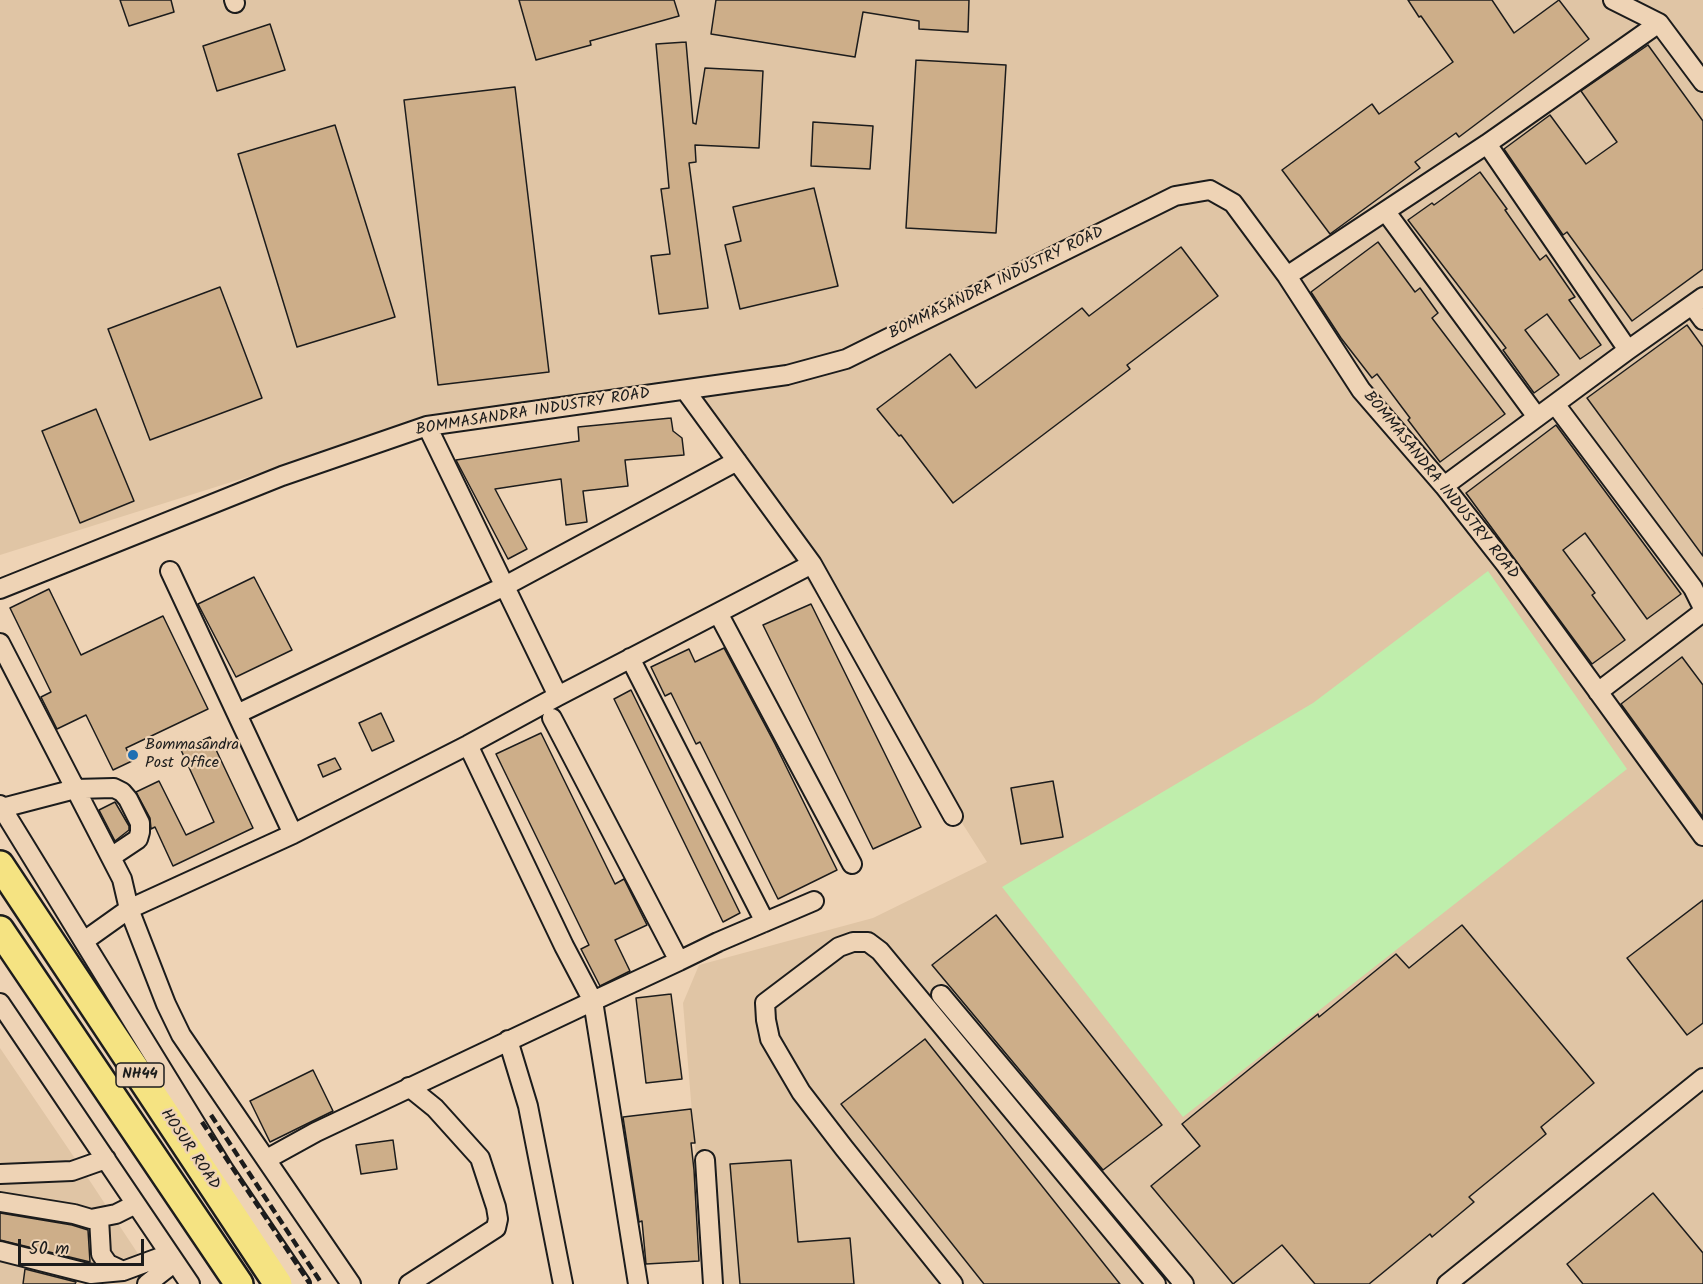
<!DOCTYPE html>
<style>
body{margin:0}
#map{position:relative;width:1703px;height:1284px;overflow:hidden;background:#eed3b5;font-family:Kalam,sans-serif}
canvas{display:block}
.scale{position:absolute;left:18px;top:1239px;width:126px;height:27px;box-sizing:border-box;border:3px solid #1c1c1c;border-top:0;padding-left:8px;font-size:18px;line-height:21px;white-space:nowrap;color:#1c1c1c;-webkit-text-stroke:4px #eed3b5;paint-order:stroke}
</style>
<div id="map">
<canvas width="1703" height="1284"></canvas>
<div class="scale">50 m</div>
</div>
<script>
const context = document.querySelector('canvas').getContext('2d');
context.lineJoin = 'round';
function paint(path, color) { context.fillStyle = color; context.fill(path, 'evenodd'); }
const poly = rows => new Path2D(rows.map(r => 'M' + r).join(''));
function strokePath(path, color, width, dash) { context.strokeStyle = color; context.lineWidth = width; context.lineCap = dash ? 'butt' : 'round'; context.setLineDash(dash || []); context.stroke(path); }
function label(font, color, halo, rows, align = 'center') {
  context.font = font + ' Kalam,sans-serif'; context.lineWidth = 4.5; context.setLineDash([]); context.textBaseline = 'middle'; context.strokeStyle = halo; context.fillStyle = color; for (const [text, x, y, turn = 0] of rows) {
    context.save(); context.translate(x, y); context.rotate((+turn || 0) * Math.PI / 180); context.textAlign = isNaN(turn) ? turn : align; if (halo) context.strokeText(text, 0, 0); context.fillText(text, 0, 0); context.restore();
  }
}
paint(poly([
 [0,0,1703,0,1703,1284,706,1284,683,1003,699,965,873,918,987,862,679,380,441,416,0,555],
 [0,1048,76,1160,158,1284,0,1284]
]), '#e0c5a5');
paint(poly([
 [1488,571,1627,769,1183,1117,1002,887,1313,703]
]), '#bfeeac');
const building = poly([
 [120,0,171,0,174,12,129,26,120,0],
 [519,0,674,0,679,16,590,41,591,45,536,60,519,0],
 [716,0,969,0,968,32,919,29,919,21,863,12,855,57,711,34,716,0],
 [1408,0,1492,0,1514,33,1559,0,1589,39,1459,137,1456,133,1415,162,1420,168,1330,234,1282,170,1372,104,1379,114,1453,62,1421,16,1419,17,1408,0],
 [270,24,285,70,217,91,203,46,270,24],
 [686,42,693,123,696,124,705,68,763,71,759,148,695,145,696,162,689,163,708,308,659,314,651,256,670,254,661,189,669,188,656,44,686,42],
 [1648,45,1703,121,1703,269,1632,321,1567,232,1563,235,1504,149,1550,115,1586,164,1617,142,1581,91,1648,45],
 [916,60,1006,65,996,233,906,228,916,60],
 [515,87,549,372,438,385,404,100,515,87],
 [813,122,873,126,870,169,811,166,813,122],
 [335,125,395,317,297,347,238,154,335,125],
 [1480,172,1507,209,1505,210,1540,260,1546,255,1575,297,1569,300,1601,345,1580,359,1547,314,1525,330,1559,375,1534,393,1503,350,1506,348,1408,220,1432,203,1434,205,1480,172],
 [814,188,838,286,740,309,725,245,741,241,733,207,814,188],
 [1378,242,1415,292,1420,288,1438,313,1432,318,1505,414,1440,462,1408,420,1410,418,1377,374,1372,378,1341,338,1311,292,1378,242],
 [1181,247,1218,296,1127,365,1130,369,953,503,901,435,899,436,877,409,950,354,976,388,1082,308,1089,316,1181,247],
 [220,287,262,398,150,440,108,329,220,287],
 [1687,325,1703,347,1703,556,1587,398,1687,325],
 [96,409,134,501,80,523,42,431,96,409],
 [671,418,673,431,682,438,684,455,625,460,628,486,583,491,587,522,566,525,561,479,495,489,527,549,508,559,456,460,579,441,578,427,671,418],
 [1556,425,1681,594,1647,619,1585,533,1563,550,1595,593,1592,595,1625,640,1592,664,1466,493,1556,425],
 [254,577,292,650,236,677,198,604,254,577],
 [49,589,81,655,163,616,208,709,126,748,132,761,113,770,86,715,57,729,41,697,51,692,10,608,49,589],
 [811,604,921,827,873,849,763,625,811,604],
 [724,648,775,744,837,870,778,899,700,742,696,744,671,693,665,696,651,667,689,649,695,662,724,648],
 [1682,657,1703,685,1703,817,1621,704,1682,657],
 [631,690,740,913,723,922,614,699,631,690],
 [381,713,394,741,372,751,359,723,381,713],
 [541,733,615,884,624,879,647,925,615,940,630,971,600,986,581,949,589,945,496,754,541,733],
 [210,737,253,828,173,866,155,827,151,829,150,818,136,792,159,781,186,835,214,822,181,750,210,737],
 [335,758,341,769,323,777,318,765,335,758],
 [1053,781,1063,837,1021,844,1011,788,1053,781],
 [115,802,129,826,129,830,115,841,99,810,115,802],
 [1703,900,1703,1023,1687,1035,1627,958,1703,900],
 [996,915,1162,1125,1103,1170,932,965,996,915],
 [1462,925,1594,1083,1541,1127,1546,1134,1469,1197,1474,1202,1432,1237,1430,1234,1369,1284,1315,1284,1282,1245,1233,1284,1151,1186,1200,1146,1182,1124,1268,1054,1318,1014,1319,1017,1396,954,1409,968,1462,925],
 [671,994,682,1079,646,1083,636,998,671,994],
 [925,1039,1120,1284,984,1284,841,1104,925,1039],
 [313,1070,333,1111,270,1142,250,1101,313,1070],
 [691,1109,695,1143,691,1143,694,1170,699,1261,646,1264,642,1221,639,1222,623,1117,691,1109],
 [393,1140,397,1169,361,1174,356,1145,393,1140],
 [791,1160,798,1242,850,1238,854,1284,740,1284,730,1164,791,1160],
 [1653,1193,1703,1253,1703,1284,1583,1284,1567,1264,1653,1193],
 [0,1213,72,1225,88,1230,90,1262,0,1240,0,1213],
 [25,1269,76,1282,75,1284,23,1284,25,1269]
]);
paint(building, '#cdae89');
strokePath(building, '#1c1c1c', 1.5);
const minor = poly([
 [234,0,235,3],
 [1613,0,1659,23,1703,82],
 [1487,144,1628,350],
 [1386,212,1537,417],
 [1287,276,1487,144,1659,23],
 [1692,305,1703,320],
 [685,390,812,564],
 [1555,404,1693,588,1703,608],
 [427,426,558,696],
 [1444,486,1628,350,1703,297],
 [170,571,293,834],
 [0,589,282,476,427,426,787,375,846,359,1175,196,1210,190,1233,203,1287,276,1361,390,1444,486,1506,565,1703,836],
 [718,613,852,864],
 [0,643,122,879,129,909,166,1004,181,1035,351,1284],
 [630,658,765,922],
 [1598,692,1703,612],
 [237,714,505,586,737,461],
 [552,718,679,961,718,942,814,901],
 [0,805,224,1170,301,1284],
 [2,808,75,789,114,788,122,792,128,799,140,823,140,832,138,839,111,857],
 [84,941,129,909,293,834,468,745,558,696,812,564,953,816],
 [941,995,1184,1284],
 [0,1003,190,1284],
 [508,1040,528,1106,563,1284],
 [267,1159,316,1132,593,1001,564,946,468,745],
 [705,1160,713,1284],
 [0,1174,72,1171,106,1159],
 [0,1202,74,1214,91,1219,116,1214,136,1204],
 [99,1218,101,1254,108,1264,123,1271],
 [0,1251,91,1274,123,1271,169,1254],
 [147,1284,175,1262],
 [409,1284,496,1228,498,1219,496,1207,480,1158,435,1108,409,1087],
 [638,1284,593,1001,679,961],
 [953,1284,844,1148,801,1092,770,1039,766,1020,765,1003,839,947,853,942,868,942,880,951,1156,1284],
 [1447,1284,1703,1078]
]);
const highway = poly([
 [0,865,278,1284],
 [0,930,239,1284]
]);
strokePath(minor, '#1c1c1c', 22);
strokePath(highway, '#1c1c1c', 32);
strokePath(minor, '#eed3b5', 18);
strokePath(highway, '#f5e382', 27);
strokePath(poly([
 [211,1115,322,1284],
 [202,1122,310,1284]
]), '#1c1c1c', 4.5, [9, 4.5]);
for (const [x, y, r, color] of [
 [133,755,6,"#1f6fb2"]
]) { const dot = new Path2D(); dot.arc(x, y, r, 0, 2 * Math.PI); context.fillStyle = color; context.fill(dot); strokePath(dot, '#eed3b5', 2); }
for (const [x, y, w] of [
 [140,1075,48]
]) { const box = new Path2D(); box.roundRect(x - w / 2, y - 12, w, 24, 4.5); context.fillStyle = '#eed3b5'; context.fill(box); strokePath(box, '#1c1c1c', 1.5); }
label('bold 15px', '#1c1c1c', null, [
 ["NH44",140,1075]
]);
label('16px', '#1c1c1c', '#eed3b5', [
 ["BOMMASANDRA INDUSTRY ROAD",997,284,-26],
 ["BOMMASANDRA INDUSTRY ROAD",533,413,-9],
 ["BOMMASANDRA INDUSTRY ROAD",1440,486,51],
 ["HOSUR ROAD",189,1150,56]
]);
label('16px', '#1c1c1c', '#eed3b5', [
 ["Bommasandra",145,746],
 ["Post Office",145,764]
], 'left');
</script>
